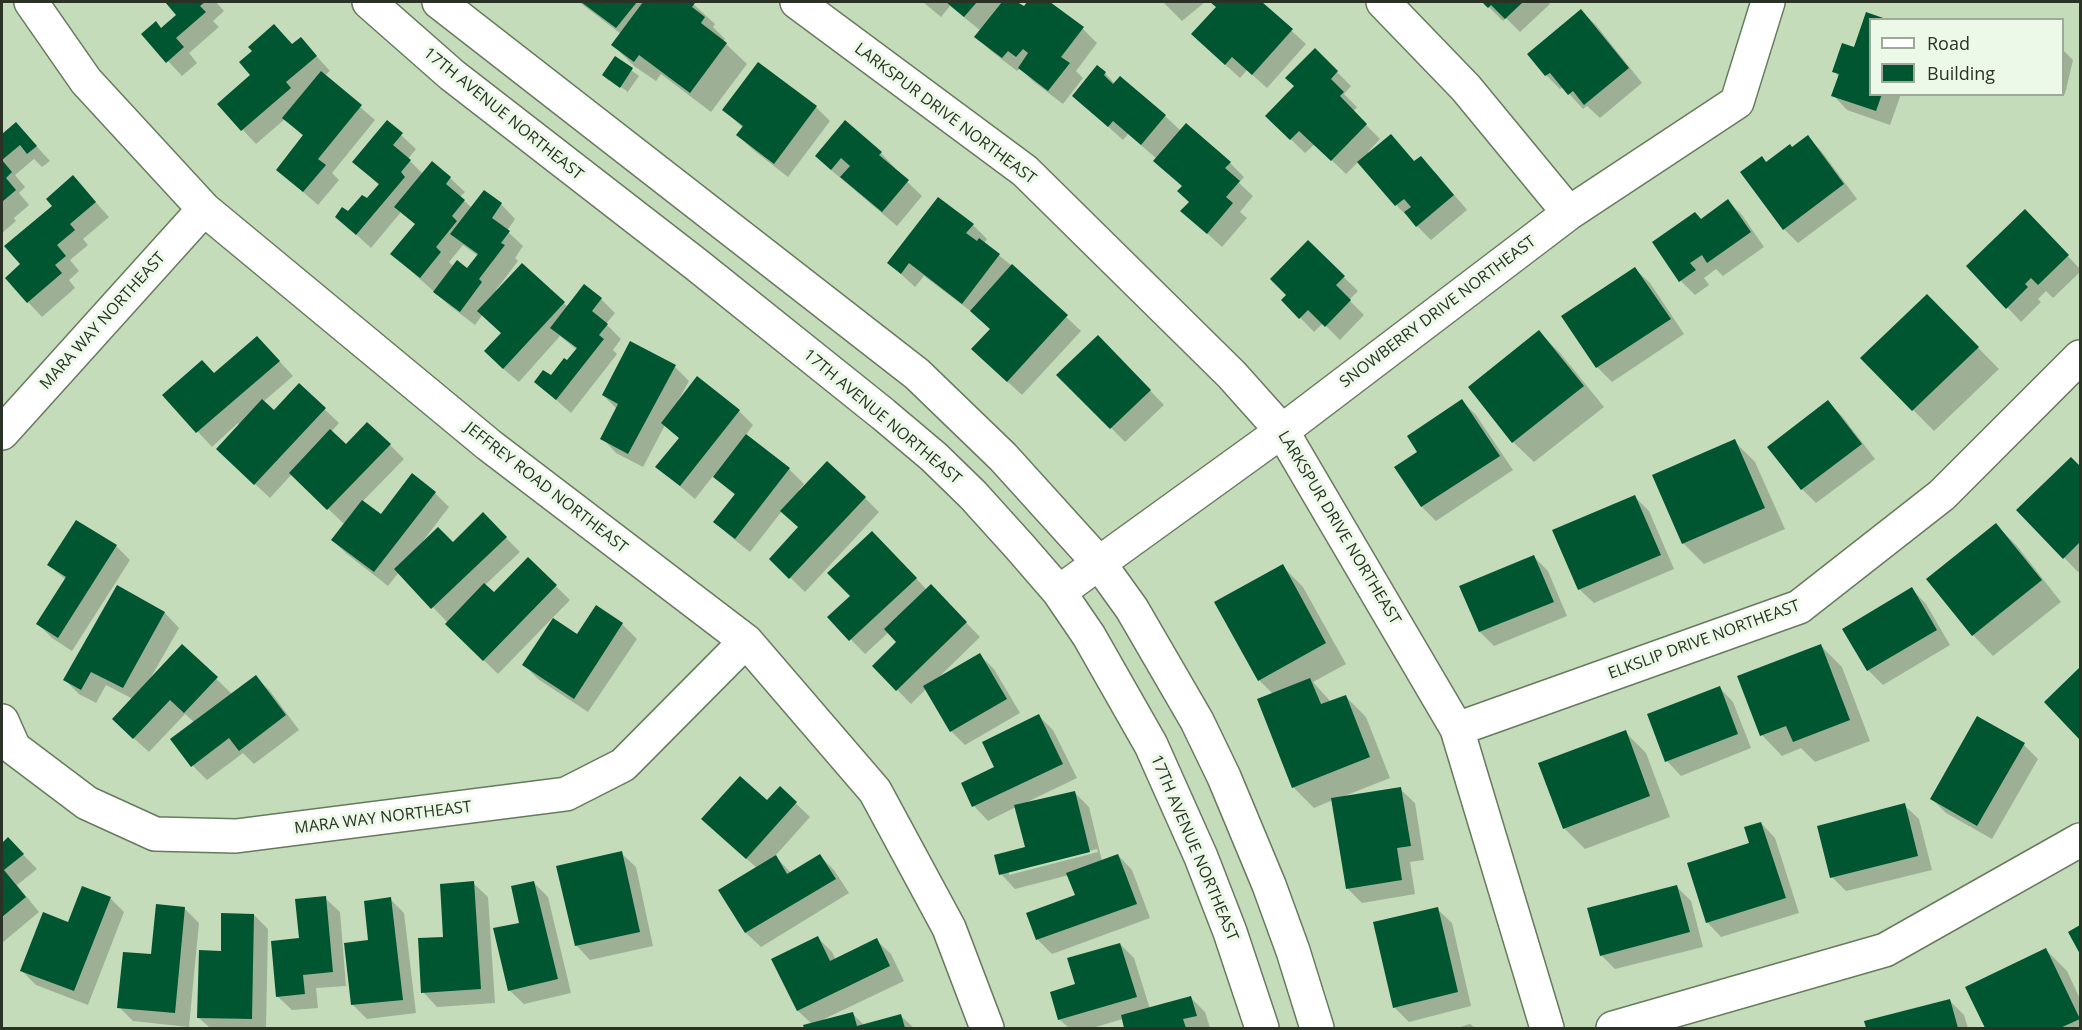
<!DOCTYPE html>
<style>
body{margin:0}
#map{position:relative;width:2082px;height:1030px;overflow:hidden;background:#c5dcbb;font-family:"Open Sans",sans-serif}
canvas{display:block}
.frame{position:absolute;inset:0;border:3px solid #293225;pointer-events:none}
.legend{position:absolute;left:1869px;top:18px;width:195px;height:78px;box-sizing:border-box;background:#edf9e8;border:2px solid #9fa99a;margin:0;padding:8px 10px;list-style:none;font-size:18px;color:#293225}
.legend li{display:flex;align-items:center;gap:12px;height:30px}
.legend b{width:30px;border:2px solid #9fa99a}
</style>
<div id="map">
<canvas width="2082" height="1030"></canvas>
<div class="frame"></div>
<ul class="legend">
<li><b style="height:8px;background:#fff"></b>Road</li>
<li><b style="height:16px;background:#005631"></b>Building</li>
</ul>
</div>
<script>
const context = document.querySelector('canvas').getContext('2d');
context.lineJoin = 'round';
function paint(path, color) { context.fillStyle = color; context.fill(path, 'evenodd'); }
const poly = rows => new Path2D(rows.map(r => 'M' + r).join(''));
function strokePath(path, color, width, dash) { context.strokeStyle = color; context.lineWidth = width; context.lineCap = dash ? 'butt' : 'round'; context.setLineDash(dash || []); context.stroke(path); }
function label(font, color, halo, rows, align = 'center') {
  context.font = font + ' "Open Sans",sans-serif'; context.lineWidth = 6; context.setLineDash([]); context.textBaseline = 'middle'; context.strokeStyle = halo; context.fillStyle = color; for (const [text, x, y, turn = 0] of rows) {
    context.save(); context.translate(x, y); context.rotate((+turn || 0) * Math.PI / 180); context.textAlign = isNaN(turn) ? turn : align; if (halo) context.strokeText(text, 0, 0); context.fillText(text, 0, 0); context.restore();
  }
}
paint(poly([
 [167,2,216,2,224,11,213,21,219,27,189,53,197,63,182,76,143,34,162,29,178,15],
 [579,2,691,2,715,24,713,27,725,39,723,41,747,64,711,112,661,74,656,81,634,66,613,45,621,34],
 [923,2,1015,2,1024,8,1029,2,1048,2,1083,29,1097,43,1076,71,1083,78,1063,104,1034,82,1020,68,1017,71,991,51,976,37,981,31,950,6,941,17],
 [1163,2,1205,2,1182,21],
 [1212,2,1260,2,1306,44,1267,88,1247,70,1240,78,1207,48,1217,7],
 [1484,2,1548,2,1550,4,1520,32,1506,18,1503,21],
 [1581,11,1596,25,1642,83,1600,118,1587,106,1583,109,1563,87,1560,89,1546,75],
 [1867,14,1882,20,1870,20,1870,94,1901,94,1890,125,1847,110,1833,95,1839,77,1834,71,1855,49],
 [301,39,330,71,324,76,375,120,332,173,339,180,318,205,278,170,304,137,285,119,256,144,242,129,293,45],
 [2062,49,2073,60,2065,94,2062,93],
 [1315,50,1351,86,1344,94,1357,107,1353,112,1380,139,1368,152,1369,154,1391,136,1415,162,1435,172,1467,210,1431,240,1396,205,1359,161,1346,174,1315,144,1305,153,1267,116,1296,86],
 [615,58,639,76,627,93,627,91,609,79,609,81,603,75],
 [759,64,816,107,830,121,788,177,752,149,738,135,743,128,724,110],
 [1105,73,1115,84,1165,116,1181,131,1230,163,1244,177,1239,183,1253,196,1240,212,1247,218,1222,247,1183,211,1191,202,1183,187,1157,159,1128,134,1123,140,1074,96],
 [387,122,416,149,408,159,423,174,450,178,465,192,460,197,472,208,484,192,501,204,515,219,507,231,523,246,515,258,518,261,496,290,497,291,522,265,568,307,601,299,615,313,606,324,621,339,613,350,617,354,571,413,536,382,551,377,568,363,577,350,560,336,519,382,500,366,502,334,483,314,475,325,450,306,392,254,416,225,401,212,371,248,337,217,348,213,367,201,380,186,354,162],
 [463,245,478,256,467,270,454,267,449,262],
 [845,123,881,153,895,168,894,169,922,196,897,226,831,170],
 [16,124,50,161,42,167,34,159,15,175,25,187,19,193,29,205,14,218,16,221,2,233,2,136],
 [1808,137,1822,152,1857,199,1798,243,1784,229,1767,163],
 [73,177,109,217,83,239,88,245,70,260,79,271,69,280,75,288,42,317,28,302,22,265,54,206],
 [1728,201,1742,215,1764,247,1723,276,1716,269,1704,278,1709,285,1695,295,1681,281,1701,220],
 [2025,211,2080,269,2080,272,2053,298,2046,291,2038,299,2041,302,2021,322,2007,307],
 [973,225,987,239,984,243,1012,266,1081,331,1022,395,987,363,991,330,977,316,924,276,915,287,889,263],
 [1308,242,1358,291,1349,300,1364,315,1340,340,1323,323,1314,332,1283,300,1288,295],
 [1635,269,1650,283,1684,334,1612,382,1597,367,1563,317],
 [1927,296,1999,369,1934,431,1862,358],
 [1539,332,1560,353,1604,407,1534,462,1513,442],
 [1098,337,1164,405,1125,442,1059,375],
 [271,352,293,376,263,402,274,412,299,385,339,423,331,432,346,446,390,445,404,459,362,502,381,516,435,493,449,507,423,541,424,542,453,544,483,515,520,552,485,585,494,594,528,559,570,600,498,674,447,624,448,623,399,572,388,586,347,554,332,540,344,524,292,474,270,498,232,463,240,425,238,423,212,447,164,395],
 [675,367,689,381,678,401,739,411,753,425,745,436,789,469,804,484,799,490,800,491,865,498,879,512,805,592,771,559,800,528,782,511,750,552,730,536,715,522,736,496,713,476,695,499,657,467,680,439,665,425,643,467,616,453,602,438,617,409,603,395],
 [1462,401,1476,415,1513,470,1436,521,1422,507,1396,467,1419,452],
 [1828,402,1842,416,1875,459,1816,503,1802,489],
 [1734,441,1755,462,1785,529,1704,564,1683,543],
 [2071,459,2080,468,2080,570,2078,572,2018,510],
 [1635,497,1649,511,1674,569,1594,603,1579,589],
 [1996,525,2017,546,2061,602,1993,656,1973,635],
 [116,546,130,560,72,651,52,638,38,624,66,580,49,565],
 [886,547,927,590,931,586,980,637,938,678,980,655,994,669,1020,713,965,745,951,731,926,689,911,704,874,666,898,642,889,632,865,654,829,617,852,597],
 [1534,557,1548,571,1567,616,1494,646,1480,632,1461,587],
 [1282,566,1303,587,1346,664,1313,682,1331,702,1345,696,1366,717,1390,778,1342,797,1400,789,1415,803,1424,860,1410,862,1415,894,1362,903,1348,889,1333,800,1314,808,1293,787,1273,694,1259,680],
 [117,587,165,613,179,628,150,679,182,646,233,695,256,677,270,691,299,730,254,764,243,753,207,780,193,766,172,740,195,723,185,714,149,752,128,733,133,699,106,685,96,703,79,694,65,680],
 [1912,589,1926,604,1950,645,1883,685,1868,670,1844,629],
 [596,607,622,624,637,639,588,712,538,679,524,665,577,636],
 [1821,646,1842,667,1870,741,1815,762,1801,748,1782,756,1762,735],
 [2080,669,2080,738,2046,703],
 [1719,687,1733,702,1751,748,1681,776,1667,761,1649,715],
 [1039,716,1053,730,1077,778,1025,803,1074,792,1089,807,1102,861,1118,855,1132,870,1150,918,1052,954,1038,940,1028,914,1076,896,1069,875,1015,889,1001,874,1027,848,1016,807,988,821,974,806,963,784,996,768],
 [1097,849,1098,852,1009,875,1009,871],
 [1625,732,1646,753,1670,817,1585,849,1564,828],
 [2024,745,2038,759,1992,839,1946,813,1932,799],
 [780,788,810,817,775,856,791,873,820,856,834,870,849,893,761,947,746,933,720,890,757,868,717,833,767,802],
 [1904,805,1919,819,1932,870,1846,891,1832,877],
 [1761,823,1775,838,1799,913,1721,937,1707,922],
 [8,839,37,869,17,885,39,912,2,943,2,844],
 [621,853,636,867,653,946,590,960,576,945],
 [473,883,488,897,495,1003,437,1007,423,992,445,938],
 [534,883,548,897,571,993,524,1004,509,990,521,924],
 [1677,887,1691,901,1703,947,1615,969,1601,955],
 [110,898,124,912,88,1005,36,985,22,971,68,924],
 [325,898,340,912,346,986,316,988,318,1008,292,1010,277,996,301,940],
 [390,899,404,913,416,1013,367,1019,353,1005,370,941],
 [184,908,199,923,189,1027,133,1021,119,1007],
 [1437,909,1452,923,1471,1006,1409,1022,1394,1007],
 [254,915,268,929,266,1028,210,1028,199,1018,222,952],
 [818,938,832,952,836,960,876,940,891,954,904,981,824,1019,825,1021,852,1013,864,1025,901,1016,914,1028,806,1028,805,1026,812,1024,798,1011,773,960],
 [1120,944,1134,958,1150,1009,1191,998,1205,1012,1210,1028,1126,1028,1123,1019,1092,1028,1069,1028,1060,1020,1052,993,1077,985],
 [2046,950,2067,971,2080,999,2080,1028,1987,1028,1967,987],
 [1950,1001,1964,1015,1968,1028,1867,1028,1865,1022],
 [1470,1024,1475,1028,1457,1028]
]), '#0003');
paint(poly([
 [165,2,205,2,200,6,206,12,176,38,184,47,166,63,141,34,156,21,161,28,176,15],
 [581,2,637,2,616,28],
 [643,2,694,2,695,3,692,7,705,17,701,23,727,43,690,93,639,55,634,62,611,45],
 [946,2,977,2,964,17],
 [1002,2,1017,2,1024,6,1027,2,1050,2,1084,27,1061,57,1070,63,1048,91,1018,68,1028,53,1023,49,1016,57,1008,51,1002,58,974,37],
 [1210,2,1262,2,1293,29,1252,75,1232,57,1225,65,1191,34,1216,7],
 [1482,2,1523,2,1505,19,1491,5,1488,8],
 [1581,9,1629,68,1584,105,1573,91,1568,95,1550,73,1545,76,1527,54],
 [1866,12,1886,19,1870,20,1870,94,1882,94,1876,111,1831,96,1839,74,1832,72,1842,43,1854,47],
 [274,24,292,44,301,37,317,56,286,82,291,88,241,131,217,104,250,75,239,62,252,51,248,47],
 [1315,48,1338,71,1331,79,1344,92,1340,96,1367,124,1331,161,1299,131,1290,140,1265,116,1294,86,1285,78],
 [615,56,633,68,620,88,602,75],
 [758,62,817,106,774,164,736,135,743,126,722,110],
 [1097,65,1106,72,1104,75,1113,84,1120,76,1166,115,1141,145,1113,121,1108,127,1072,96],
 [321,71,362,105,318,159,326,165,303,192,276,170,303,135,282,118],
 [387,120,403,133,393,145,411,160,401,172,405,177,356,235,335,217,342,207,348,211,362,195,367,198,379,184,352,162],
 [845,120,882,152,879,155,909,180,882,212,840,177,850,166,841,158,831,170,815,156],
 [16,122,37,146,27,154,20,145,2,160,12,172,6,178,16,190,2,202,2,134],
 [1186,123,1231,162,1225,168,1240,181,1226,197,1233,203,1207,234,1180,211,1189,202,1177,191,1182,186,1153,161],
 [1391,134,1414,161,1421,156,1454,195,1416,227,1404,212,1411,207,1404,199,1395,206,1357,162],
 [1808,135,1844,184,1783,230,1740,172,1762,156,1766,162,1790,144,1792,147],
 [432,161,451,177,446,184,465,200,452,216,457,221,436,247,441,252,420,278,390,254,415,224,394,207],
 [73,175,96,202,70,224,75,230,57,245,66,256,55,265,62,273,27,303,5,278,20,264,4,246,52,206,46,199],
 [484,190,502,203,492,218,510,231,501,243,505,245,479,279,482,282,460,312,433,292,457,260,467,268,478,254,450,234],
 [938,197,974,224,966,233,977,241,979,238,1000,254,962,304,909,263,901,274,887,263],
 [1728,199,1751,232,1707,263,1702,255,1690,263,1696,270,1679,282,1652,242,1695,212,1701,219],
 [2025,209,2069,255,2038,285,2031,278,2025,284,2028,287,2006,309,1966,266],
 [1308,240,1345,276,1336,285,1351,300,1325,327,1308,310,1299,319,1281,300,1286,295,1270,279],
 [522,263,565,302,503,369,484,351,501,333,477,311],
 [1012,264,1068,315,1007,382,971,349,990,329,970,311],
 [1635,267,1671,319,1596,368,1561,316],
 [584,284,602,298,592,311,608,324,599,335,604,339,556,400,534,382,543,370,551,375,564,358,567,360,577,348,550,328],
 [1927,294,1979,347,1912,411,1860,358],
 [1539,330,1584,386,1512,443,1468,387],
 [1098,335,1151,390,1110,429,1056,375],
 [257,336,280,361,196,433,162,395,202,360,214,373],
 [630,341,676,365,628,454,600,439,618,404,602,395],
 [697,376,740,410,680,486,655,467,679,438,661,423],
 [299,383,326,408,254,485,216,449,262,399,274,410],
 [1462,399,1500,456,1421,507,1394,467,1417,452,1407,436],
 [1828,400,1862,444,1801,490,1767,447],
 [367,422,391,444,327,510,289,473,330,429,346,444],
 [746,434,790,468,735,539,713,522,735,494,713,477],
 [1735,439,1765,508,1682,544,1652,475],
 [2071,457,2080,466,2080,542,2063,559,2016,510],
 [827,461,866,497,789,579,769,559,798,527,780,511],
 [412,473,436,492,374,572,331,540,362,500,381,514],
 [1635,495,1661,555,1578,590,1552,530],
 [483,512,507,537,431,609,394,569,438,527,453,542],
 [76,520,117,545,58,638,36,624,66,577,47,565],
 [1996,523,2042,580,1972,636,1926,579],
 [872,531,917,578,849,641,827,617,850,596,827,573],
 [1534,555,1554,602,1479,632,1459,586],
 [528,557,557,585,483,661,445,624,484,583,494,592],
 [1283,564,1326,643,1258,681,1214,602],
 [931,584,967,622,896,691,872,666,896,642,884,629],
 [117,585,165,612,123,688,91,672,81,690,63,680],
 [1912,587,1937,630,1867,671,1842,629],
 [596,605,623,623,574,699,522,665,553,618,577,634],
 [182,644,218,677,184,713,170,700,133,739,112,719],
 [1821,644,1850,720,1793,742,1786,726,1760,736,1737,676],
 [980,653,1007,699,950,732,923,686],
 [2080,667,2080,740,2044,702],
 [256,675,286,715,239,751,229,738,191,767,170,739],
 [1310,678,1321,704,1346,695,1370,757,1292,788,1257,699],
 [1720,686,1738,734,1665,762,1647,714],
 [1039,714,1063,764,972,807,961,783,994,767,982,742],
 [1977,716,2025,743,1977,826,1930,799],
 [1626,730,1650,796,1563,829,1538,763],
 [740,776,767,800,780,786,797,802,746,859,701,819],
 [1401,787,1411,846,1397,848,1402,880,1346,889,1331,798],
 [1075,791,1090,852,999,875,994,855,1025,847,1014,805],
 [1905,803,1918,856,1830,878,1817,826],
 [1761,822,1786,898,1706,923,1687,863,1749,843,1744,827],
 [8,837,24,854,4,870,26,897,2,917,2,843],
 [622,851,640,932,575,946,556,866],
 [820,854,836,879,745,933,718,890,776,855,787,874],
 [1118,854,1137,904,1036,940,1026,913,1075,895,1066,873],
 [474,881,481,989,421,993,418,938,443,937,440,884],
 [534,881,558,979,508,991,493,928,519,923,511,886],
 [1677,885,1690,932,1600,956,1587,908],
 [82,886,111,897,74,991,20,971,43,912,68,922],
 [326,896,333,972,303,975,305,994,276,997,271,941,299,938,295,899],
 [391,897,403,1000,351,1005,344,943,368,940,364,901],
 [156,904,185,907,175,1013,117,1008,123,952,151,954],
 [1438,907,1458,992,1393,1008,1373,922],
 [221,913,254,914,252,1019,197,1018,199,950,221,951],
 [2080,925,2080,954,2068,932],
 [818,936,830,961,877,938,890,966,797,1011,771,959],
 [1120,943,1137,997,1058,1020,1050,992,1075,984,1067,958],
 [2046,948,2080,1019,2060,1028,1985,1028,1965,987],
 [1191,996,1197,1016,1183,1019,1186,1028,1124,1028,1121,1015],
 [1950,999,1958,1028,1866,1028,1864,1021],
 [853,1012,857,1026,901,1014,905,1028,804,1028,803,1025]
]), '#005631');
const minor = poly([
 [31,2,86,81,204,209,489,445,746,641,875,791,949,928,987,1028],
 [369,2,452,75,697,265,883,414,934,457,973,495,1020,547,1059,592,1089,636,1151,745,1201,857,1230,932,1262,1028],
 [439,2,917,374,1003,457,1099,563,1132,609,1197,721,1224,777,1269,885,1293,951,1317,1028],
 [797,2,1025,171,1232,375,1282,431,1457,729,1547,1028],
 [1383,2,1466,88,1569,213],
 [2,433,204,209],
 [1059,592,1282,431,1569,213,1737,102,1768,2],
 [2,721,14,748,87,803,155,834,236,836,566,794,623,765,746,641],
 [1457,729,1799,607,1942,495,2080,357],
 [1613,1028,1885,950,2080,840]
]);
strokePath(minor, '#667b5d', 36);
strokePath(minor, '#fff', 33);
label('16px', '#293225', '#edf9e8', [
 ["17TH AVENUE NORTHEAST",503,114,39],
 ["LARKSPUR DRIVE NORTHEAST",945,114,37],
 ["SNOWBERRY DRIVE NORTHEAST",1438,312,-37],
 ["MARA WAY NORTHEAST",103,321,-48],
 ["17TH AVENUE NORTHEAST",882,417,40],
 ["JEFFREY ROAD NORTHEAST",546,488,38],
 ["LARKSPUR DRIVE NORTHEAST",1339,528,59],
 ["ELKSLIP DRIVE NORTHEAST",1704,640,-20],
 ["MARA WAY NORTHEAST",383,818,-7],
 ["17TH AVENUE NORTHEAST",1194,848,67]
]);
</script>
